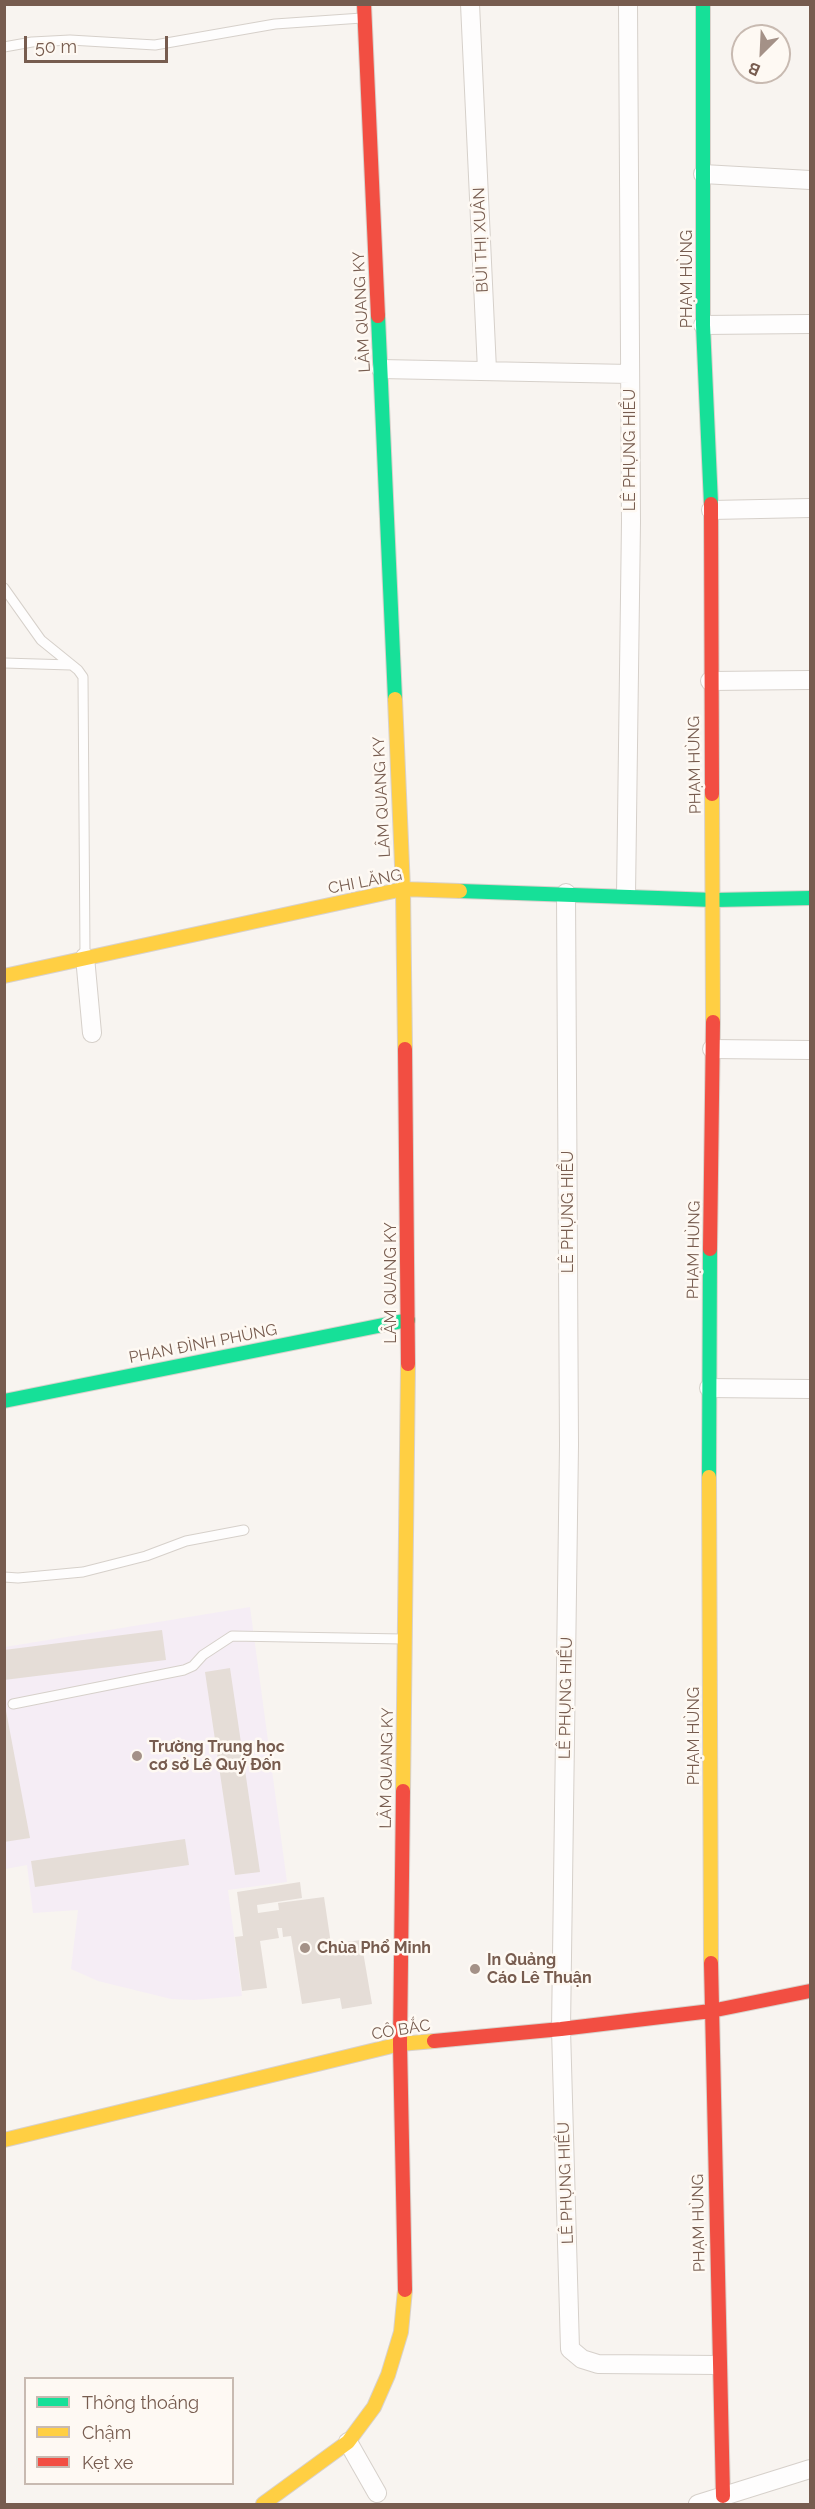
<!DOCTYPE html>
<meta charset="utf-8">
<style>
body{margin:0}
#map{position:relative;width:815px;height:2509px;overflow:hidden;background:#f8f4f0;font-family:Raleway,sans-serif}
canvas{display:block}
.frame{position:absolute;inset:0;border:6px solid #775c4f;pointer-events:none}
.legend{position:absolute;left:24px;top:2377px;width:210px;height:108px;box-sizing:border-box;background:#fef9f3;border:2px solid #c8bab1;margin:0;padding:8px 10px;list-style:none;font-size:18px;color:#775c4f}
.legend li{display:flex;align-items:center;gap:12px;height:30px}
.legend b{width:30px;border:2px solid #c8bab1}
.north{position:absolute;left:731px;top:24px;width:60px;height:60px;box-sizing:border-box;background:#fef9f3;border:2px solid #c8bab1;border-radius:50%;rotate:204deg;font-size:16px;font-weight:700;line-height:24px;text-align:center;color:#775c4f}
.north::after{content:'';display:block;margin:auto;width:21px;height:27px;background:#a49187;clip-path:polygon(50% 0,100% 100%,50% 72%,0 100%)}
.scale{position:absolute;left:24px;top:36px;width:144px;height:27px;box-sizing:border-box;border:3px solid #775c4f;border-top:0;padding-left:8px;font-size:18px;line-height:21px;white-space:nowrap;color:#775c4f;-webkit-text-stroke:4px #fef9f3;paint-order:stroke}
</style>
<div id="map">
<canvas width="815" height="2509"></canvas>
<div class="frame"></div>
<ul class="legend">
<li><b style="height:8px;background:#16e098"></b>Thông thoáng</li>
<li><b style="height:8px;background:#ffcf43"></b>Chậm</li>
<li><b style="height:8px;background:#f24e42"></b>Kẹt xe</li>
</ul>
<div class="north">B</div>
<div class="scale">50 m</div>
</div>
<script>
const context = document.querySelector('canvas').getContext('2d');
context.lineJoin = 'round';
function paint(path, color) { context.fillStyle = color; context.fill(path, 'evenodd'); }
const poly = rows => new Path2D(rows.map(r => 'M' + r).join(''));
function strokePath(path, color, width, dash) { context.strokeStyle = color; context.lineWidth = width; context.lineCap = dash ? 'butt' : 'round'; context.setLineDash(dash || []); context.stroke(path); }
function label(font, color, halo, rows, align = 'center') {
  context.font = font + ' Raleway,sans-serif'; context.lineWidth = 5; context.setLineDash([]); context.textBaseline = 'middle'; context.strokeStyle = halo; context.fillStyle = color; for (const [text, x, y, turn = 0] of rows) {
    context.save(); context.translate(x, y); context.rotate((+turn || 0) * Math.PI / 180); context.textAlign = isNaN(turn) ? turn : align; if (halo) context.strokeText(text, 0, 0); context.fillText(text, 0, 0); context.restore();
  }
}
paint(poly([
 [250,1607,287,1882,228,1890,242,1996,194,2000,171,1999,98,1981,71,1969,78,1910,33,1913,27,1865,5,1869,5,1647]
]), '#f5edf5');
paint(poly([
 [162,1630,166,1660,4,1680,4,1650],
 [230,1668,260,1872,235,1875,205,1672],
 [4,1700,30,1838,4,1842],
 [185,1839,189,1865,35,1887,31,1861],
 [300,1882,302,1898,257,1905,258,1913,279,1910,278,1903,324,1897,331,1944,361,1940,372,2004,342,2009,340,1998,302,2004,291,1936,283,1937,282,1928,277,1928,279,1938,260,1941,267,1988,242,1991,235,1937,243,1936,237,1892]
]), '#e5ddd7');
const lane = poly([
 [4,47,32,42,70,40,155,45,275,24,362,18],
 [4,588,41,640,78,670,83,677,85,954],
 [4,663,71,665],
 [4,1577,18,1578,83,1572,146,1556,186,1541,244,1530],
 [13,1704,184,1670,193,1666,203,1655,232,1636,403,1639]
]);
const street = poly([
 [470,4,487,370],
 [703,174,810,180],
 [703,325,810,324],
 [381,369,630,374],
 [711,510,810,508],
 [710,681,810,680],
 [566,893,569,1445,561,2029,570,2349,582,2359,598,2364,718,2365],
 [626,895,631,522,628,4],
 [85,957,92,1033],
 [712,1049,810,1050],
 [709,1388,810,1389],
 [348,2442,377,2493],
 [698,2504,810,2469]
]);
const fast = poly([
 [703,4,703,325,711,504],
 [378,316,395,699],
 [460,891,714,900,810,898],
 [4,1401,408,1320],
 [709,1477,710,1249]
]);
const slow = poly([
 [395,699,403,889,405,1049],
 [712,794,713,1022],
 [4,976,403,889,460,891],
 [709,1477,711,1963],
 [403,1791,408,1364],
 [4,2140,400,2044,434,2041],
 [263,2504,348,2442,374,2407,388,2375,401,2332,405,2290]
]);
const jam = poly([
 [364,4,378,316],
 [711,504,712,794],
 [405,1049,408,1364],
 [710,1249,713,1022],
 [403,1791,400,2044,405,2290],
 [711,1963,723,2496],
 [434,2041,561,2029,711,2011,810,1991]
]);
strokePath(lane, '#d6d0ca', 11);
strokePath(street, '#d6d0ca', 20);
strokePath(fast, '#d8d1cb', 16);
strokePath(slow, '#d8d1cb', 16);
strokePath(jam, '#d8d1cb', 16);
strokePath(lane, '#fefdfd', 9);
strokePath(street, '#fefdfd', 18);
strokePath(fast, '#16e098', 14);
strokePath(slow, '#ffcf43', 14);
strokePath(jam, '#f24e42', 14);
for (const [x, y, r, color] of [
 [137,1756,6,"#a49187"],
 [305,1948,6,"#a49187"],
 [475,1969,6,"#a49187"]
]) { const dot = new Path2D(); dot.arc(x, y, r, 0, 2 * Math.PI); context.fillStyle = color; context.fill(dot); strokePath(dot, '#fef9f3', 2); }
label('16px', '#775c4f', '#fef9f3', [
 ["BÙI THỊ XUÂN",481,240,-92],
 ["PHẠM HÙNG",687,279,-90],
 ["LÂM QUANG KY",362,312,-93],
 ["LÊ PHỤNG HIỂU",630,450,-90],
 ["PHẠM HÙNG",695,765,-91],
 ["LÂM QUANG KY",382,797,-93],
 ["CHI LĂNG",365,882,-11],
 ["LÊ PHỤNG HIỂU",568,1212,-90],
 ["PHẠM HÙNG",694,1250,-89],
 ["LÂM QUANG KY",391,1283,-90],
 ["PHAN ĐÌNH PHÙNG",203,1344,-11],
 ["LÊ PHỤNG HIỂU",566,1698,-89],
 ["PHẠM HÙNG",694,1736,-90],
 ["LÂM QUANG KY",387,1768,-89],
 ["CÔ BẮC",401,2030,-9],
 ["LÊ PHỤNG HIỂU",566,2183,-92],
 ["PHẠM HÙNG",699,2223,-91]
]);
label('bold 16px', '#775c4f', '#fef9f3', [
 ["Trường Trung học",149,1747],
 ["cơ sở Lê Quý Đôn",149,1765],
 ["Chùa Phổ Minh",317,1948],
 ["In Quảng",487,1960],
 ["Cáo Lê Thuận",487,1978]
], 'left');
</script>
